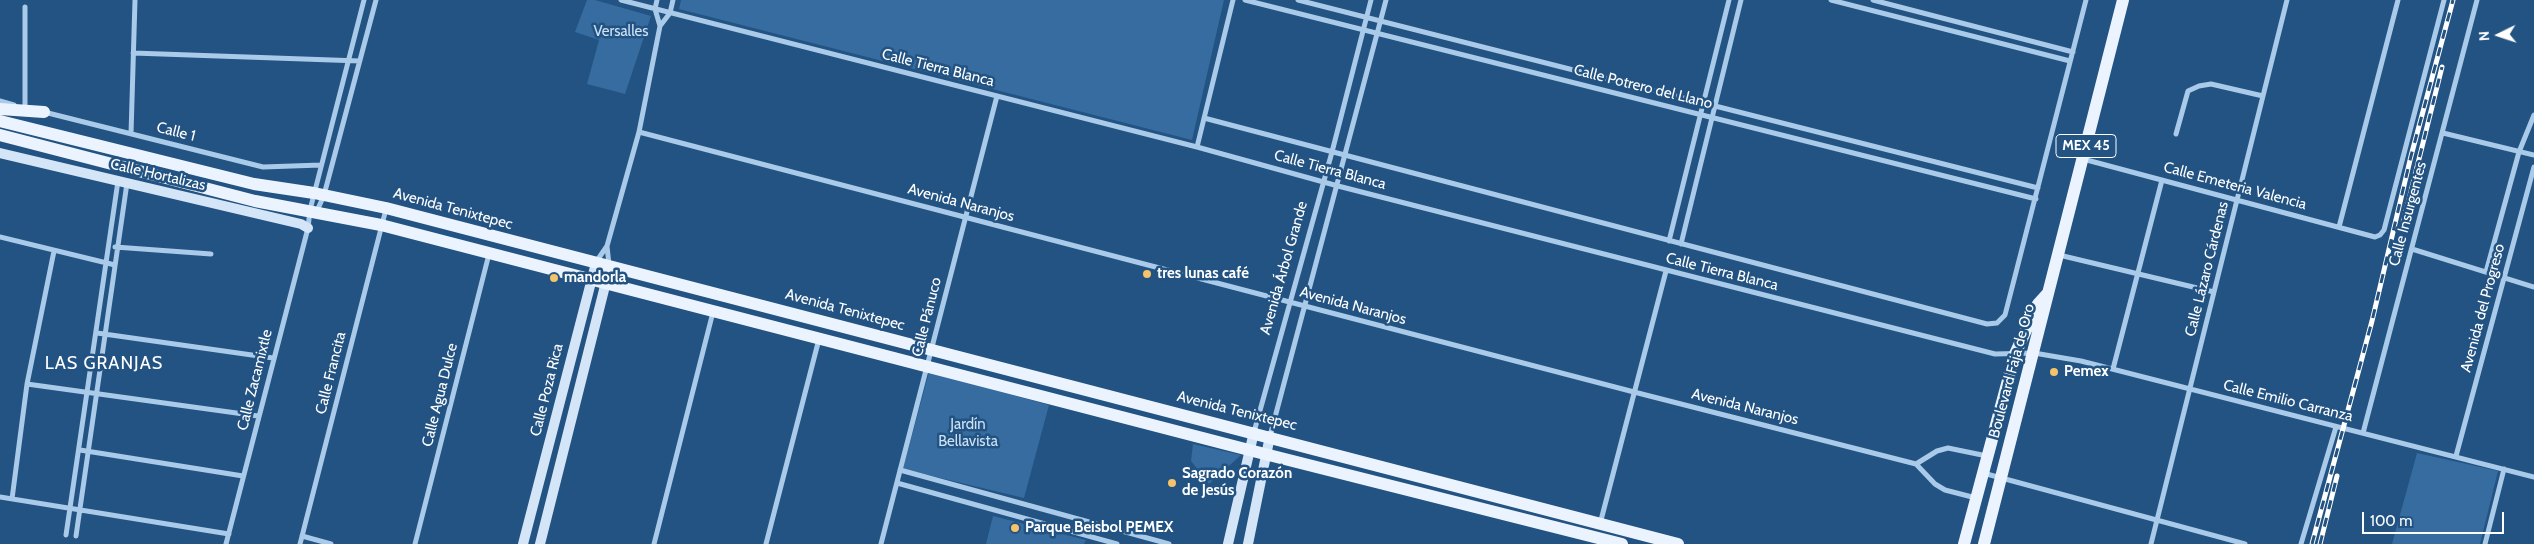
<!DOCTYPE html>
<meta charset="utf-8">
<style>
body{margin:0}
#map{position:relative;width:2534px;height:544px;overflow:hidden;background:#225382;font-family:Cabin,sans-serif}
canvas{display:block}
.north{position:absolute;left:2474px;top:10px;width:50px;height:50px;-webkit-text-stroke:4px #225382;paint-order:stroke;rotate:266deg;font-size:14px;font-weight:700;line-height:20px;text-align:center;color:#fff}
.north::after{content:'';display:block;margin:auto;width:18px;height:22px;background:#fff;clip-path:polygon(50% 0,100% 100%,50% 72%,0 100%)}
.scale{position:absolute;left:2362px;top:512px;width:142px;height:22px;box-sizing:border-box;border:2px solid #fff;border-top:0;padding-left:6px;font-size:15px;line-height:18px;white-space:nowrap;color:#fff;-webkit-text-stroke:4px #225382;paint-order:stroke}
</style>
<div id="map">
<canvas width="2534" height="544"></canvas>
<div class="north">N</div>
<div class="scale">100 m</div>
</div>
<script>
const context = document.querySelector('canvas').getContext('2d');
context.lineJoin = 'round';
function paint(path, color) { context.fillStyle = color; context.fill(path, 'evenodd'); }
const poly = rows => new Path2D(rows.map(r => 'M' + r).join(''));
function strokePath(path, color, width, dash) { context.strokeStyle = color; context.lineWidth = width; context.lineCap = dash ? 'butt' : 'round'; context.setLineDash(dash || []); context.stroke(path); }
function label(font, color, halo, rows, align = 'center') {
  context.font = font + ' Cabin,sans-serif'; context.lineWidth = 5; context.setLineDash([]); context.textBaseline = 'middle'; context.strokeStyle = halo; context.fillStyle = color; for (const [text, x, y, turn = 0] of rows) {
    context.save(); context.translate(x, y); context.rotate((+turn || 0) * Math.PI / 180); context.textAlign = isNaN(turn) ? turn : align; if (halo) context.strokeText(text, 0, 0); context.fillText(text, 0, 0); context.restore();
  }
}
paint(poly([
 [587,0,595,0,651,16,625,94,587,84,599,40,575,32],
 [681,0,1224,0,1192,140,679,9],
 [929,372,1049,405,1024,498,903,469],
 [1193,444,1206,447,1241,455,1209,484,1191,461],
 [2417,453,2498,471,2480,544,2392,544],
 [993,516,1086,540,1084,544,986,544]
]), '#366ca0');
strokePath(poly([
 [621,0,1197,147,1338,186,1995,354,2034,353,2081,361,2534,477],
 [657,0,655,9,660,26],
 [1245,0,2036,199],
 [1298,0,2038,188],
 [1831,0,2070,61],
 [1873,0,2073,52],
 [25,7,25,108],
 [133,53,360,61],
 [0,101,14,105],
 [44,112,263,167,321,165],
 [1204,118,1987,324,1997,323,2005,315,2086,0],
 [639,132,1634,392,1916,464,1935,484,1945,490,1976,498],
 [2443,133,2534,155],
 [131,134,135,0],
 [2176,134,2188,91,2199,86,2211,84,2263,96],
 [1197,147,1233,0],
 [2083,159,2375,237,2380,235,2384,230,2444,0],
 [317,211,324,195,376,0],
 [2339,227,2398,0],
 [0,237,115,265],
 [1669,241,1729,0],
 [1681,244,1741,0],
 [607,246,609,265],
 [115,247,211,254],
 [2412,249,2534,287],
 [2059,255,2214,292],
 [596,262,607,246,639,132,660,26,670,13,673,0],
 [2486,272,2519,152,2534,115],
 [97,333,273,358],
 [2113,369,2162,180],
 [27,384,258,416],
 [1254,432,1332,152,1371,0],
 [2363,433,2477,0],
 [1270,436,1386,0],
 [80,450,243,476],
 [2456,456,2534,167],
 [1916,464,1937,451,1948,448,1987,456],
 [900,470,1169,544],
 [1983,473,2245,544],
 [897,483,1117,544],
 [0,497,229,534],
 [12,499,27,384,54,251],
 [1600,524,1666,271],
 [66,535,118,181],
 [76,536,127,183],
 [302,536,331,544],
 [226,544,308,228,310,210,364,0],
 [300,544,386,209],
 [415,544,489,254],
 [654,544,713,312],
 [766,544,819,339],
 [881,544,997,96],
 [2151,544,2287,0],
 [2301,544,2336,427],
 [2485,544,2504,469]
]), '#a9cae8', 5);
strokePath(poly([
 [0,153,301,224,308,228],
 [523,544,596,263],
 [540,544,610,266],
 [1228,544,1254,432],
 [1248,544,1270,436]
]), '#d3e5f7', 10);
strokePath(poly([
 [0,109,44,112],
 [0,121,254,184,314,193,386,208,1678,544],
 [0,135,255,201,381,225,1249,450,1622,544],
 [1964,544,2015,354,2038,304,2048,293],
 [1984,544,2123,0]
]), '#ebf4fe', 12);
const rail = poly([
 [2402,227,2442,67],
 [2312,544,2372,321,2411,156,2453,0],
 [2320,544,2337,476]
]);
strokePath(rail, '#fff', 5);
strokePath(rail, '#225382', 3, [9]);
for (const [x, y, r, color] of [
 [1147,274,5,"#f4c36b"],
 [554,278,5,"#f4c36b"],
 [2054,372,5,"#f4c36b"],
 [1172,483,5,"#f4c36b"],
 [1015,528,5,"#f4c36b"]
]) { const dot = new Path2D(); dot.arc(x, y, r, 0, 2 * Math.PI); context.fillStyle = color; context.fill(dot); strokePath(dot, '#225382', 2); }
for (const [x, y, w] of [
 [2086,146,60]
]) { const box = new Path2D(); box.roundRect(x - w / 2, y - 11.5, w, 23, 4); context.fillStyle = '#225382'; context.fill(box); strokePath(box, '#fff', 1); }
label('bold 14px', '#fff', null, [
 ["MEX 45",2086,146]
]);
label('15px', '#cde2f6', '#225382', [
 ["Versalles",621,32],
 ["Jardín",968,425],
 ["Bellavista",968,442]
]);
label('15px', '#fff', '#225382', [
 ["Calle Tierra Blanca",938,68,14],
 ["Calle Potrero del Llano",1643,87,14],
 ["Calle 1",176,132,14],
 ["Calle Tierra Blanca",1330,170,15],
 ["Calle Hortalizas",158,175,13],
 ["Calle Emeteria Valencia",2235,186,15],
 ["Avenida Naranjos",961,203,15],
 ["Avenida Tenixtepec",453,209,15],
 ["Calle Insurgentes",2408,214,-75],
 ["Avenida Árbol Grande",1284,268,-74],
 ["Calle Lázaro Cárdenas",2207,269,-76],
 ["Calle Tierra Blanca",1722,272,14],
 ["Avenida Naranjos",1353,306,15],
 ["Avenida del Progreso",2483,308,-75],
 ["Avenida Tenixtepec",845,310,15],
 ["Calle Pánuco",927,317,-76],
 ["Boulevard Faja de Oro",2012,371,-75],
 ["Calle Francita",331,373,-76],
 ["Calle Zacamixtle",255,380,-76],
 ["Calle Poza Rica",547,390,-76],
 ["Calle Agua Dulce",440,395,-76],
 ["Calle Emilio Carranza",2288,401,14],
 ["Avenida Naranjos",1745,407,14],
 ["Avenida Tenixtepec",1237,411,14]
]);
label('bold 15px', '#fff', '#225382', [
 ["tres lunas café",1157,274],
 ["mandorla",564,278],
 ["Pemex",2064,372],
 ["Sagrado Corazón",1182,474],
 ["de Jesús",1182,491],
 ["Parque Beisbol PEMEX",1025,528]
], 'left');
context.letterSpacing = '1px';
label('18px', '#fff', '#225382', [
 ["LAS GRANJAS",104,364]
]);
context.letterSpacing = '0px';
</script>
